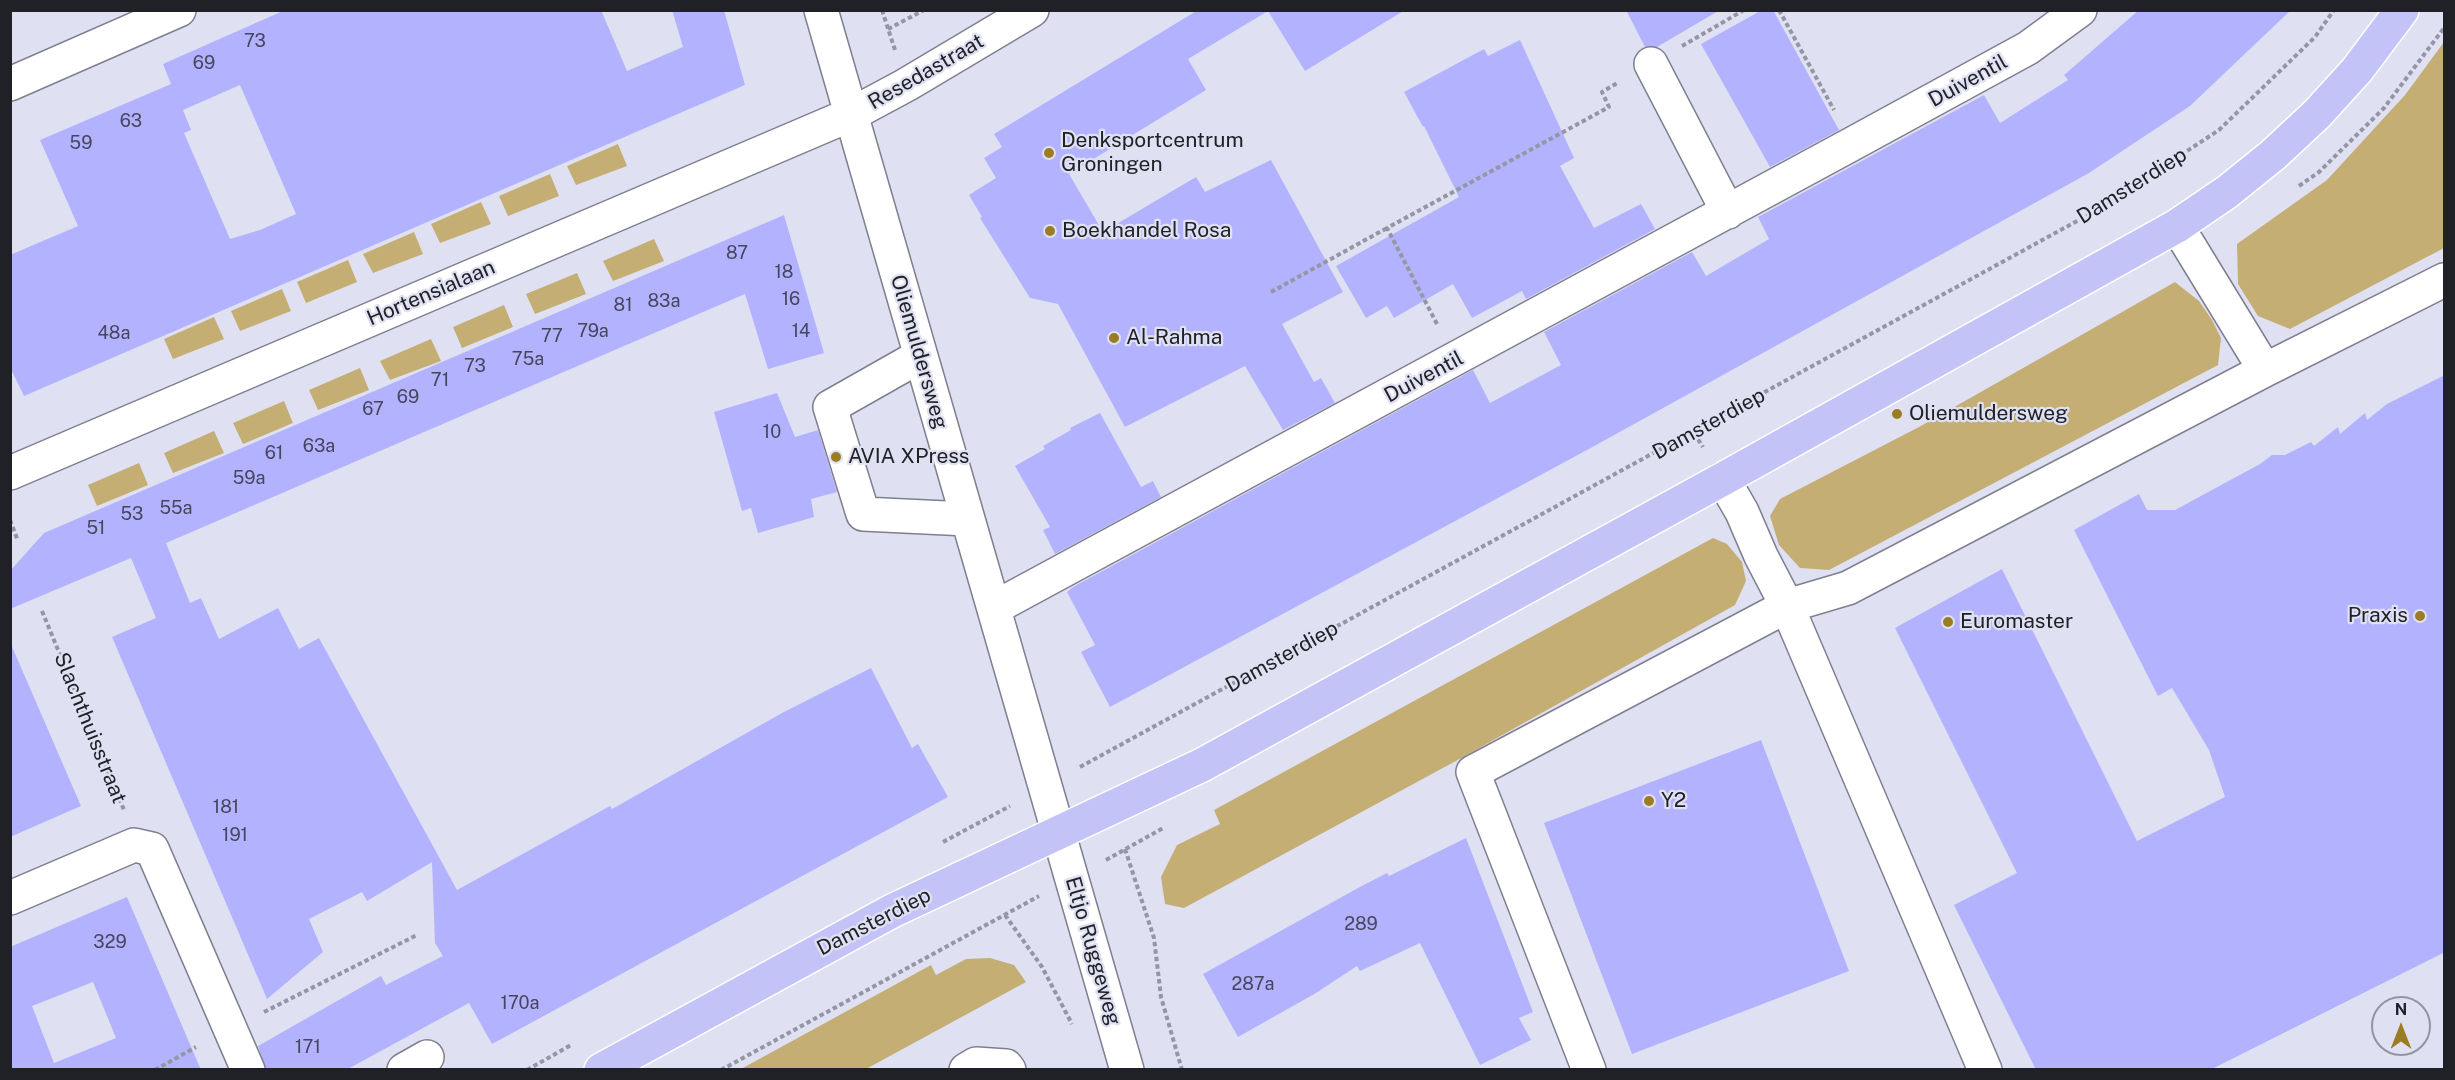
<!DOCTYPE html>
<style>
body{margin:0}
#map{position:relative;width:2455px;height:1080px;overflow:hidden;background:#e0e0f3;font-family:"Public Sans",sans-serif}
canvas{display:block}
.frame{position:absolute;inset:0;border:12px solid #202127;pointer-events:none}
.north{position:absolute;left:2371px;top:996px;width:60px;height:60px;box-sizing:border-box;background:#e0e0f3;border:2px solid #9394a1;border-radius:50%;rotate:0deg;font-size:16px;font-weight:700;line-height:24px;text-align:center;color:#202127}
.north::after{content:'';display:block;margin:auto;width:21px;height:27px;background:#9a7c25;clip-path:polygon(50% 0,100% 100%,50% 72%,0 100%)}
</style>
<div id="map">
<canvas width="2455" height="1080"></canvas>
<div class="frame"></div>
<div class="north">N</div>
</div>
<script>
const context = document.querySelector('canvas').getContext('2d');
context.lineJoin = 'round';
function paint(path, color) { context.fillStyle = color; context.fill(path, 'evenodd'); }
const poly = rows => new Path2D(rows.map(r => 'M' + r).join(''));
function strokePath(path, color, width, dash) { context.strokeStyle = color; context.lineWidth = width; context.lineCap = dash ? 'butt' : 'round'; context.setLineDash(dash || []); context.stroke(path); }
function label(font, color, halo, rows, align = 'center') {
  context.font = font + ' "Public Sans",sans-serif'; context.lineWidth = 4.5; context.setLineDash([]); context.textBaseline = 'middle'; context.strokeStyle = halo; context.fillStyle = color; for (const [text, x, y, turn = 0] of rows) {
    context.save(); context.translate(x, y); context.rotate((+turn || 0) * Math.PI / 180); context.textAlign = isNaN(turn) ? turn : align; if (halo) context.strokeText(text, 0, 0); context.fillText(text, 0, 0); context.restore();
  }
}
paint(poly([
 [2444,42,2444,248,2290,329,2258,316,2238,284,2237,244,2327,180,2405,95],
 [618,144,627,166,576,185,567,166],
 [550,174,559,196,508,216,499,196],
 [481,202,491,224,440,243,431,224],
 [414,232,423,254,373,273,363,254],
 [654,239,664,261,613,281,603,261],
 [348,260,357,282,306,303,297,282],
 [577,273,586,294,535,314,526,294],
 [2175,282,2199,301,2212,320,2221,338,2218,365,1829,570,1800,568,1779,545,1770,516,1780,499,1919,427],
 [282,289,291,311,240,331,231,311],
 [504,305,513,327,462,348,453,327],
 [214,317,224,339,173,359,164,339],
 [431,339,441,361,390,380,380,361],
 [360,368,369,390,318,410,309,390],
 [284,401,293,423,243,444,233,423],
 [214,431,224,453,173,473,164,453],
 [139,463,148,485,97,506,88,485],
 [1713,538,1727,544,1742,562,1746,581,1735,605,1454,762,1184,908,1165,904,1161,877,1177,845,1220,824,1214,810],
 [990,958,1014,965,1026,982,866,1069,741,1069,931,965,936,975,966,959]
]), '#c4ae74');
paint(poly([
 [285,10,601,10,627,71,683,47,672,10,724,10,745,85,24,396,10,367,10,255,78,226,40,140,171,84,163,64],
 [240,85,296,214,260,230,230,239,184,133,191,130,183,110],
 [1198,10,1405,10,1305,71,1268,11,1188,59,1206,90,1069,174,1103,232,1196,177,1205,192,1271,160,1343,292,1282,324,1314,382,1321,378,1335,403,1283,430,1245,366,1125,427,1058,304,1030,298,980,218,982,217,969,195,996,178,984,158,1002,147,994,134],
 [1626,10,1720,10,1657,47,1645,47],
 [1762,10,1773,10,1839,130,1770,167,1701,44],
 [2139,10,2291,10,2190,106,2089,173,1587,450,1110,707,1081,652,1095,645,1067,592,1073,587,1473,370,1490,403,1561,365,1544,332,1692,252,1706,276,1769,239,1758,217,1984,95,2000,123,2068,80,2064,75],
 [1520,40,1574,158,1560,166,1594,228,1641,204,1655,229,1526,299,1522,291,1472,318,1453,284,1394,318,1387,306,1366,318,1336,266,1459,197,1424,126,1423,127,1404,92,1484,49,1488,56],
 [784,215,824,353,768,369,745,294,166,543,190,603,201,598,219,639,278,608,299,649,319,638,457,890,610,806,612,809,782,713,871,668,912,748,918,744,948,797,492,1044,469,1003,346,1070,266,1070,258,1046,381,976,386,985,443,956,435,943,432,862,367,901,362,892,309,919,323,952,267,999,112,637,156,618,131,558,10,609,10,571,44,533],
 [2445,375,2445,952,2210,1070,2036,1070,1954,905,2017,873,1895,628,2002,569,2137,841,2225,797,2209,750,2172,688,2158,696,2074,530,2139,494,2147,510,2175,510,2260,464,2272,455,2285,455,2311,442,2314,446,2338,427,2340,434,2365,413,2367,420,2387,404],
 [777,393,795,437,818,430,837,492,811,499,814,517,758,533,751,508,742,511,714,412],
 [1100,413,1141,487,1153,481,1161,497,1055,554,1043,530,1050,527,1015,466,1045,449,1043,446,1071,430,1070,428],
 [10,642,81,806,10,837],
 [1761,740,1849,971,1632,1054,1544,823],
 [1466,838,1533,1012,1519,1018,1531,1040,1480,1065,1420,943,1360,971,1357,966,1316,993,1238,1037,1203,974,1358,888,1387,873,1389,876],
 [127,897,201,1070,10,1070,10,947],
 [93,982,116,1038,54,1063,32,1006]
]), '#b3b2fe');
const minor = poly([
 [821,10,1127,1070],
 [1651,64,1728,212],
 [10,84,179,10],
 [2177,226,2265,370],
 [920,356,830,407,863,514,967,519],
 [10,473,852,114,906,85,1032,10],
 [1723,479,1742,512,1761,556,1787,606,1985,1070],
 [994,608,1852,144,2028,48,2080,10],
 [10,898,134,845,152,849,248,1070],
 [404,1070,427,1057],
 [966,1070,976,1064,1006,1066,1009,1070],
 [1589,1070,1473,772,1787,606,1848,588,2265,370,2444,280]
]);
const major = poly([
 [601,1070,892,911,1202,765,1723,479,2177,226,2227,192,2273,155,2317,114,2357,70,2402,10]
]);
strokePath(minor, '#7f7f90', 36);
strokePath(major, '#fff', 36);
strokePath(poly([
 [882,10,895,50],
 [1779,10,1834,110],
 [888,29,924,10],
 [1682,46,1744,10],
 [2299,186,2319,172,2384,108,2444,28],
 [1271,292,1387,228],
 [1437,324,1387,228,1609,107,1602,92,1619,82],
 [1694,433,1703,447],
 [10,520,18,541],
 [42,611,124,810],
 [1080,767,2099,209,2219,130,2315,37,2334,10],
 [943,842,1010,806],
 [1125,849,1154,938,1161,997,1182,1070],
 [1106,860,1165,827],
 [1005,915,1042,967,1072,1024],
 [264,1012,417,935],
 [155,1070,196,1047],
 [527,1070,571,1045],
 [721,1070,1039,896]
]), '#9595a3', 4, [4.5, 3]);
strokePath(minor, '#fff', 33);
strokePath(major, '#c4c3f8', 33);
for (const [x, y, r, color] of [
 [1049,153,6,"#9a7c25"],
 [1050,231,6,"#9a7c25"],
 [1114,338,6,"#9a7c25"],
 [1897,414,6,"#9a7c25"],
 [836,457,6,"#9a7c25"],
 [2420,616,6,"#9a7c25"],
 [1948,622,6,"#9a7c25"],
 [1649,801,6,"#9a7c25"]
]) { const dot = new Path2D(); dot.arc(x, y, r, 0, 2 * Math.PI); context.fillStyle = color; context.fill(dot); strokePath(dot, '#e0e0f3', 2); }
label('18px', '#45455d', null, [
 ["73",255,41],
 ["69",204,63],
 ["63",131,121],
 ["59",81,143],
 ["87",737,253],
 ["18",784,272],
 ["16",791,299],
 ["83a",664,301],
 ["81",623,305],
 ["79a",593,331],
 ["14",801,331],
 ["48a",114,333],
 ["77",552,336],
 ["75a",528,359],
 ["73",475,366],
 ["71",440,380],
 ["69",408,397],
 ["67",373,409],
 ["10",772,432],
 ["63a",319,446],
 ["61",274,453],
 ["59a",249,478],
 ["55a",176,508],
 ["53",132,514],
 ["51",96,528],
 ["181",226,807],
 ["191",235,835],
 ["289",1361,924],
 ["329",110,942],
 ["287a",1253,984],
 ["170a",520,1003],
 ["171",308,1047]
]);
label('21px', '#202127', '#e0e0f3', [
 ["Resedastraat",926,72,-30],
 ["Duiventil",1968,81,-29],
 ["Damsterdiep",2132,186,-32],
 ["Hortensialaan",431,293,-23],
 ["Oliemuldersweg",919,352,74],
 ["Duiventil",1424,377,-28],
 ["Damsterdiep",1709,424,-29],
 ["Damsterdiep",1282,657,-29],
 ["Slachthuisstraat",90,728,68],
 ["Damsterdiep",874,922,-27],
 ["Eltjo Ruggeweg",1093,951,74]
]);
label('21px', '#202127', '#e0e0f3', [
 ["Denksportcentrum",1061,141],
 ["Groningen",1061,165],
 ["Boekhandel Rosa",1062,231],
 ["Al-Rahma",1126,338],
 ["Oliemuldersweg",1909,414],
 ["AVIA XPress",848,457],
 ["Praxis",2408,616,"right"],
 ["Euromaster",1960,622],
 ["Y2",1661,801]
], 'left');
</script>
